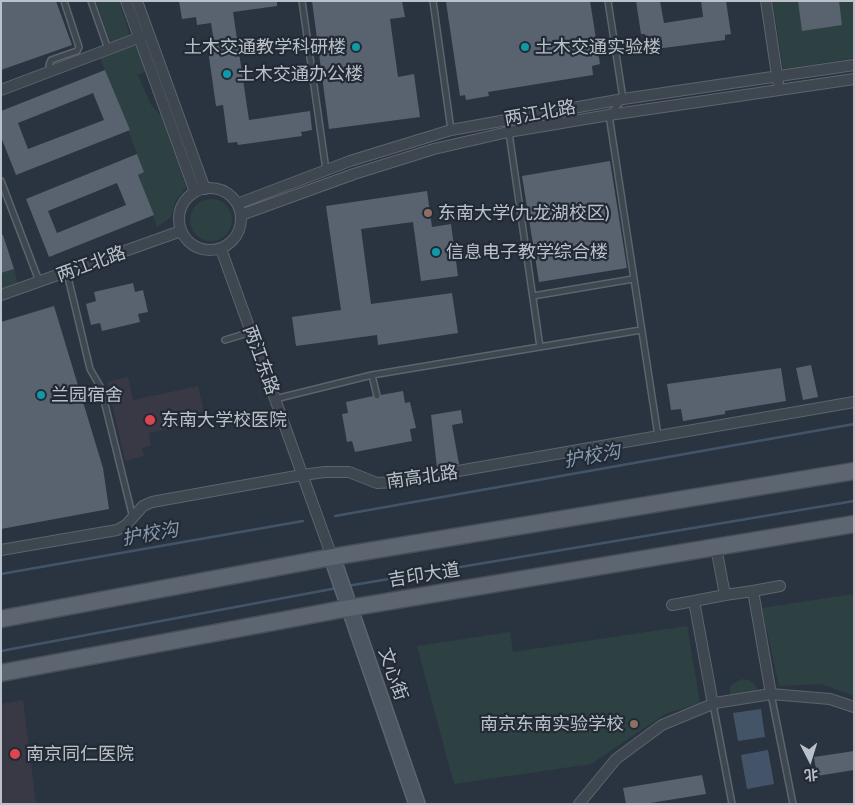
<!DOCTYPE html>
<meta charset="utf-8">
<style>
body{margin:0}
#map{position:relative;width:855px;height:805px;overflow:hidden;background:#2a3440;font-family:Lato,"Noto Sans SC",sans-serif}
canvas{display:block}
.frame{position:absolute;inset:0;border:2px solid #bbc1ca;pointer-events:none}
.north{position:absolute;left:785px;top:735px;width:50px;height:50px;-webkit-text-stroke:4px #222b35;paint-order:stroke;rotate:175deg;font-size:14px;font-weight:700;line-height:20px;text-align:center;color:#bbc1ca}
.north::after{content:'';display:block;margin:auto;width:18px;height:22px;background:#bbc1ca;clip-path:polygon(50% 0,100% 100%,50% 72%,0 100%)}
</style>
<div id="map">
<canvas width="855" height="805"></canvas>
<div class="frame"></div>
<div class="north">北</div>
</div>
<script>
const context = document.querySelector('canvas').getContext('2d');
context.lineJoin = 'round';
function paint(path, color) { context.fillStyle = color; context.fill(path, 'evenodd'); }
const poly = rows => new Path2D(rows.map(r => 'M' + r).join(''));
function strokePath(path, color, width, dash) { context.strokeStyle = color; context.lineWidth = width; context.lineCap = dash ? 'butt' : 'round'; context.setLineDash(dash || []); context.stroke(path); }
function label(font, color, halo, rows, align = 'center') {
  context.font = font + ' Lato,"Noto Sans SC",sans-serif'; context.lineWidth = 4.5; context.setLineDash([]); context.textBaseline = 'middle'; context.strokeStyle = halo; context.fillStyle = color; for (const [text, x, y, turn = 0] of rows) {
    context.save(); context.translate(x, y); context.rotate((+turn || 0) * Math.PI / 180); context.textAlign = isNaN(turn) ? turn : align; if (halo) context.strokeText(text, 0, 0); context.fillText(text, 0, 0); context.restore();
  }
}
paint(poly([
 [128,377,133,400,198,386,204,411,185,415,187,425,149,433,151,445,142,448,144,456,125,461,107,382],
 [23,700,36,804,1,804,1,704]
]), '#393845');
paint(poly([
 [96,1,119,1,130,36,114,42,110,41],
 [773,1,854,1,854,58,783,69],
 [137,44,148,70,138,75,151,105,162,117,186,187,175,202,171,217,157,227,138,175,144,172,100,58],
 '190 220a21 21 0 1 1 42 0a21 21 0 1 1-42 0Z',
 [14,269,18,284,1,289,1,273],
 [854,594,854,696,821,684,779,686,762,608],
 [687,626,700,703,665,714,591,764,454,784,417,646,510,632,513,652],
 [742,679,749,680,754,684,758,692,730,697,730,686]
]), '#2d4142');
paint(poly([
 [761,709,765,737,738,741,733,713],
 [768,750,774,784,747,789,741,755]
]), '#445468');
strokePath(poly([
 [335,516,854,424],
 [1,574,303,521],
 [347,586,854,501],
 [1,651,337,588]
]), '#445468', 2.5);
paint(poly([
 [1,1,56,1,72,45,1,70],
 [179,1,277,1,277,6,233,12,249,120,310,111,312,130,301,132,302,136,238,145,237,142,228,143,223,105,216,106,207,43,214,42,211,23,197,25,196,17,182,19],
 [312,1,402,1,405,17,390,19,398,77,414,74,420,117,329,129],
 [590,1,600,64,592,66,593,75,488,92,489,96,466,100,465,95,460,96,446,2],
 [636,1,660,1,664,23,703,17,701,1,726,1,731,34,725,35,725,40,648,50,645,34,641,34],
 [798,1,839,1,842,25,802,31],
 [105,70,130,130,16,175,1,137,1,111],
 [93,93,104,120,28,149,18,123],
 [137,154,144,172,138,175,154,215,49,257,26,199],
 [117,183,126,205,57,233,48,211],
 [610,161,627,268,539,282,522,176],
 [427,191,432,227,451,224,458,276,421,281,413,222,361,229,371,304,452,293,458,333,378,345,377,335,296,346,292,317,341,310,326,206],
 [1,235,3,235,14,269,1,273],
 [133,283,135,292,143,290,148,312,138,314,140,322,102,331,100,323,91,325,86,304,96,301,94,292],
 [54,306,103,468,109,509,1,529,1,322],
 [811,365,818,397,803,400,796,368],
 [781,368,786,401,725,411,725,414,683,421,681,409,671,410,667,384],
 [403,391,405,403,410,402,416,428,410,429,412,441,355,452,352,441,347,442,342,414,348,413,346,402,373,396,378,400,381,395],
 [461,410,463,423,452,425,459,464,437,468,431,415],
 [854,751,854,770,817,776,814,757],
 [702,775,706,794,644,804,626,804,623,788]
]), '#59626f');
const lane = poly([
 [91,1,108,49],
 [302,1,326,170],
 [433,1,451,130],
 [608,1,623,99,609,115,658,436],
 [51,71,49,65,51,60,77,51,79,47,64,1],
 [507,119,540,347],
 [1,181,39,281],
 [67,273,90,369,101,388,133,518],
 [533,296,633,279],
 [225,340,251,332],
 [372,375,377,396],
 [275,399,372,375,641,330],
 [771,694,793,804],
 [713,704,732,804]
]);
const street = poly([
 [126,1,195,192],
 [137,1,205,189],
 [766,1,778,82],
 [1,90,146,35],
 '179 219a31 31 0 1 1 62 0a31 31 0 1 1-62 0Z',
 [237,204,350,161,451,130,623,99,854,65],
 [241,215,354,174,434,149,508,132,609,115,854,79],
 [221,249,332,557],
 [1,295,181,231],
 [716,547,725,595,753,591,771,694],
 [1,550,117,530,126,525,143,506,152,502,302,475,325,472,349,472,377,483,395,482,854,402],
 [753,591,780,586],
 [672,605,694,601],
 [713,704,694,601,725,595],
 [579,804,616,759,662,725,715,703,771,694,830,699,854,707]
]);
const secondary = poly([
 [332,557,417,804]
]);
const primary = poly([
 [1,619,332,557,854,471],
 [1,673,343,609,854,524]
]);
strokePath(lane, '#5c646d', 8);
strokePath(street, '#5c646d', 12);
strokePath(secondary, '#5c646d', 18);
strokePath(primary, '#484f59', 19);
strokePath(lane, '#3e4650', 5);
strokePath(street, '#3e4650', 10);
strokePath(secondary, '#4c5562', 15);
strokePath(primary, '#5c6570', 16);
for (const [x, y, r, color] of [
 [356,47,5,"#0f9aa8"],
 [525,47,5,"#0f9aa8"],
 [227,74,5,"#0f9aa8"],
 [428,213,5,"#8d6e63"],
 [436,252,5,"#0f9aa8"],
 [41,395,5,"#0f9aa8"],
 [150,420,6,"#e0444e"],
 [634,724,5,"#8d6e63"],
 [15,754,6,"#e0444e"]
]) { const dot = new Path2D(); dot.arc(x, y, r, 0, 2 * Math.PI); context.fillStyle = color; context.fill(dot); strokePath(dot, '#222b35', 2); }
label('18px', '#bbc1ca', '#222b35', [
 ["土木交通教学科研楼",346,47,"right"],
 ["土木交通实验楼",535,47],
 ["土木交通办公楼",237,74],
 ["东南大学(九龙湖校区)",438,213],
 ["信息电子教学综合楼",446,252],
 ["兰园宿舍",51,395],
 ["东南大学校医院",161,420],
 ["南京东南实验学校",624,724,"right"],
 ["南京同仁医院",26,754]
], 'left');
label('18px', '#bbc1ca', '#222b35', [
 ["两江北路",540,113,-10],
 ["两江北路",91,264,-20],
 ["两江东路",261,360,70],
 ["南高北路",422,477,-8],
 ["吉印大道",424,575,-9],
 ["文心街",393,674,71]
]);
label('italic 19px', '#8698ad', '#222b35', [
 ["护校沟",592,456,-10],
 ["护校沟",150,534,-10]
]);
</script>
